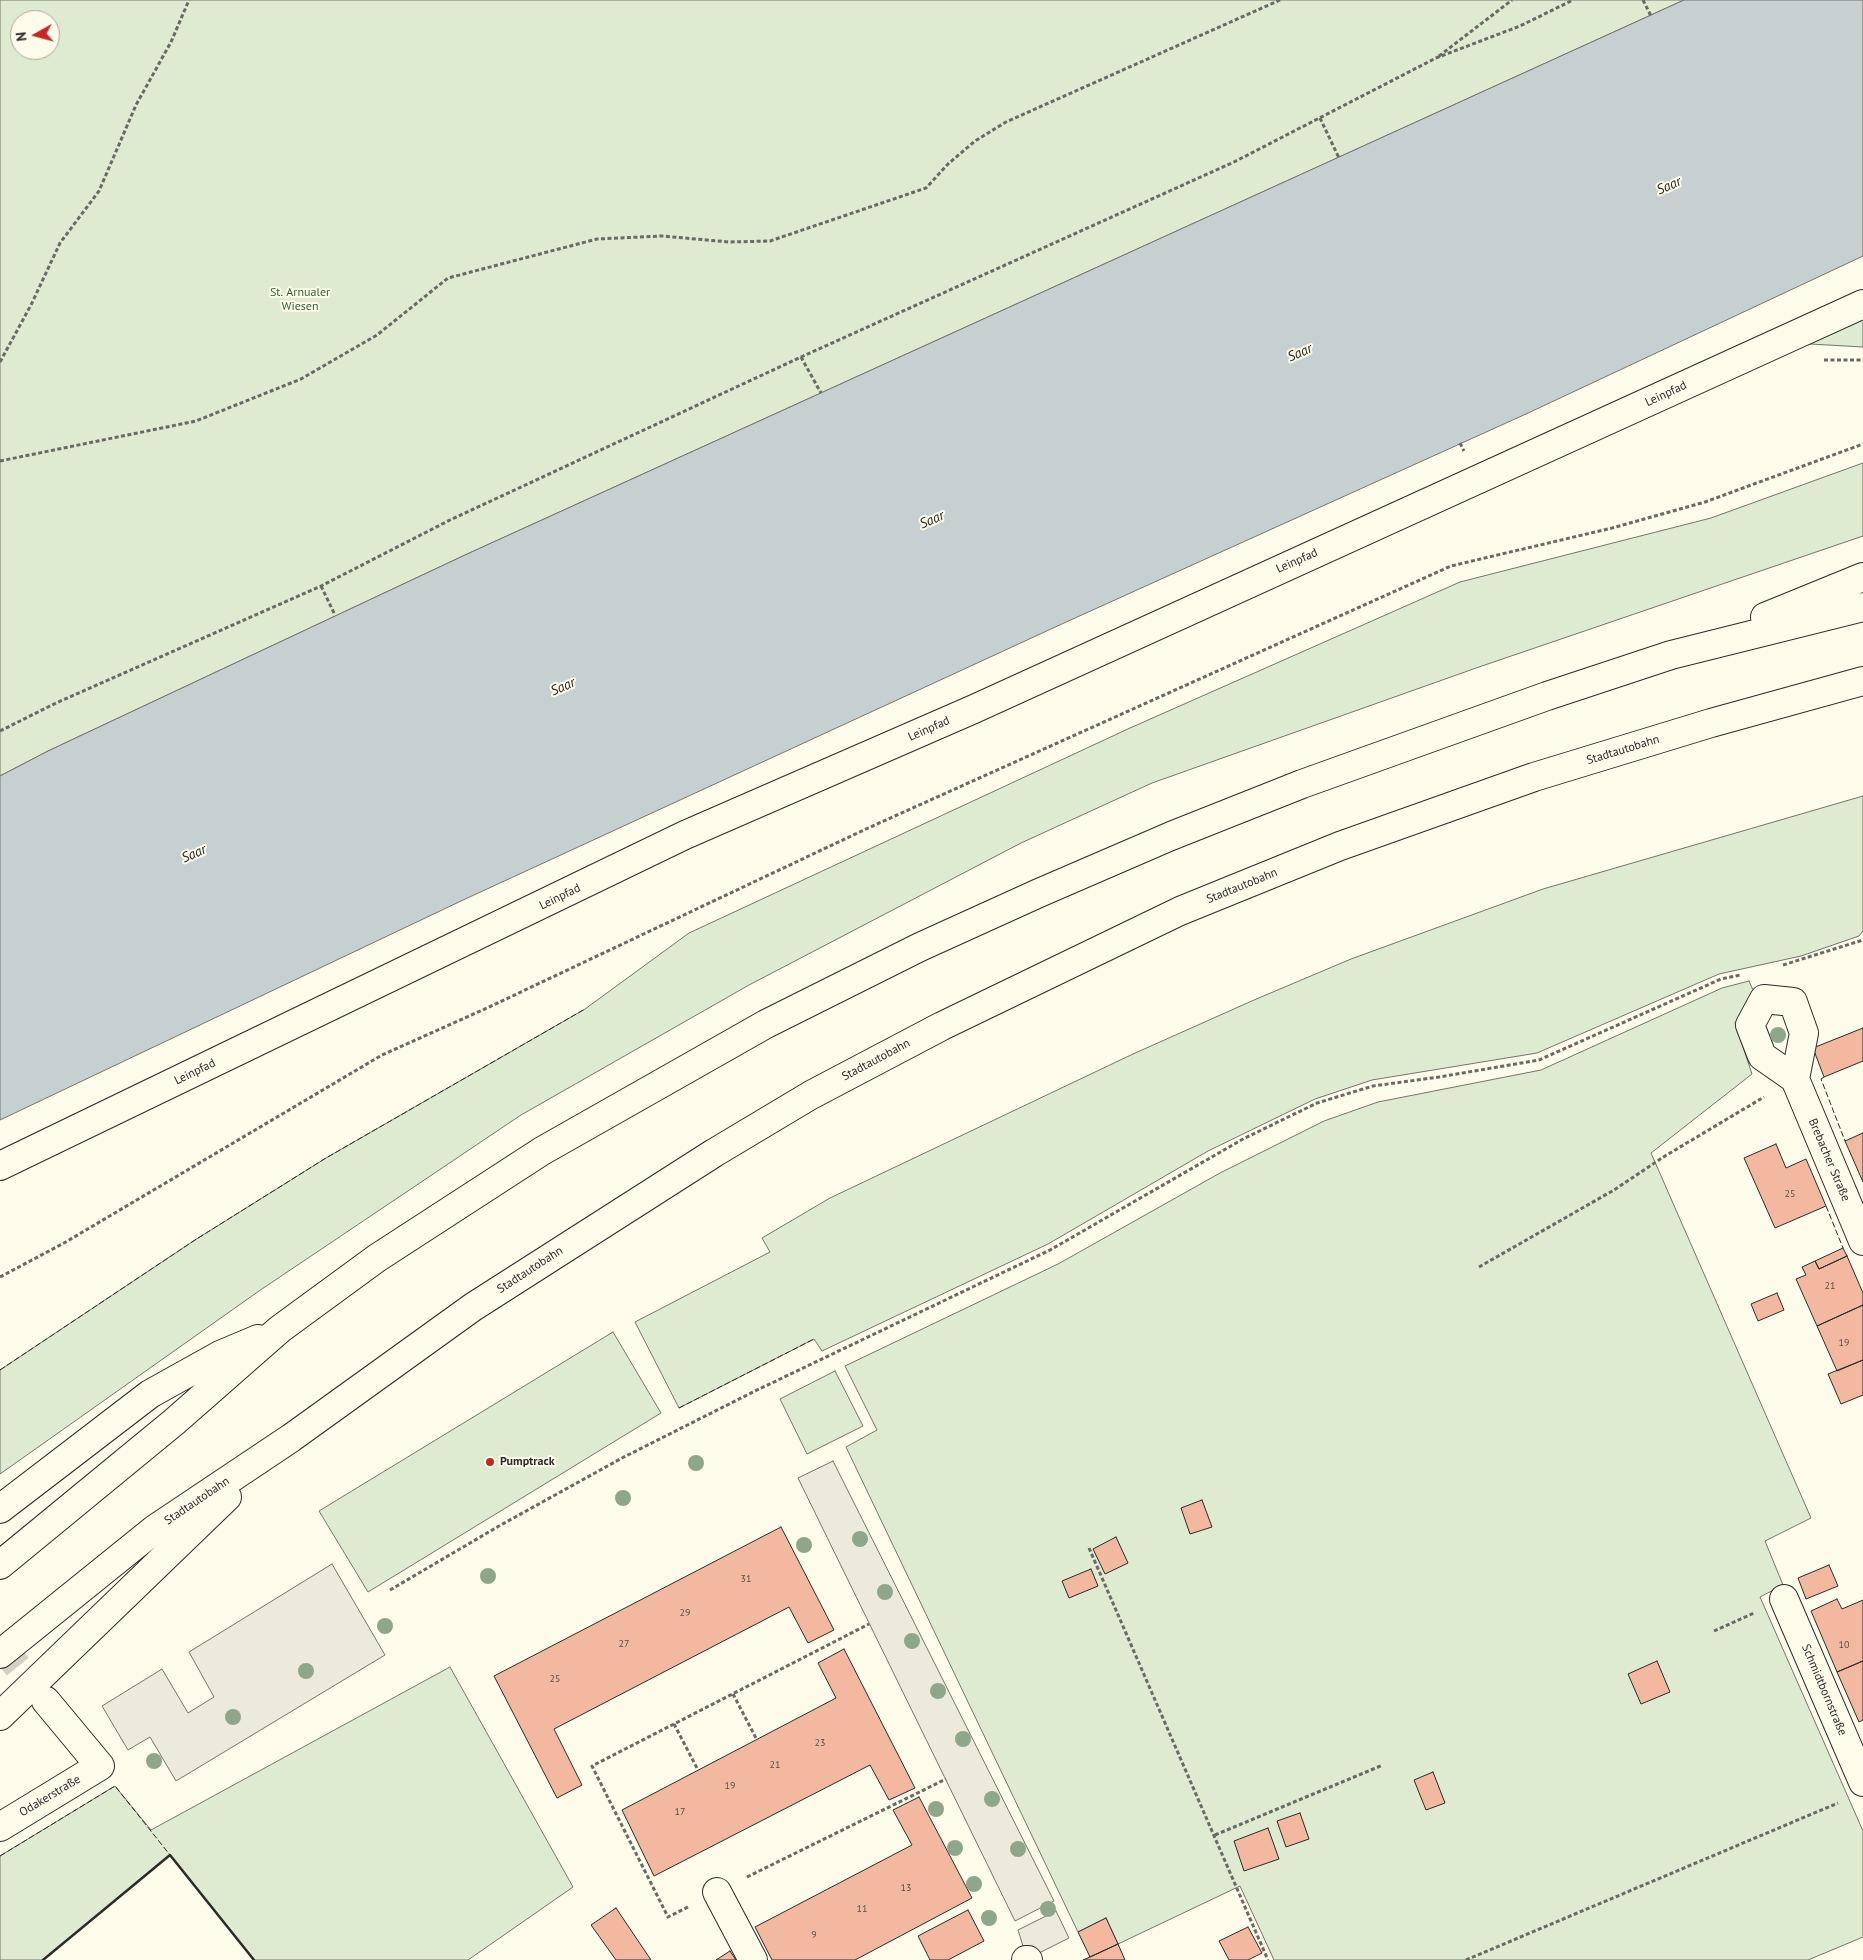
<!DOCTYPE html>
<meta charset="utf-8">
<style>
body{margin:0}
#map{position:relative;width:1863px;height:1960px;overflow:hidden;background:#fdfbea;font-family:"PT Sans",sans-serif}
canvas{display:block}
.north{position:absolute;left:10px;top:10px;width:50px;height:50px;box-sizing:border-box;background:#fdfbea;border:1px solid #a9a89e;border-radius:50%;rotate:263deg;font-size:14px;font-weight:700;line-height:20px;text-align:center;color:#2b2b2b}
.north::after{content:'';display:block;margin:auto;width:18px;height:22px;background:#c62828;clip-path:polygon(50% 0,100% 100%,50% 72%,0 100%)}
</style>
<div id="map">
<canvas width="1863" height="1960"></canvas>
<div class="north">N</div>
</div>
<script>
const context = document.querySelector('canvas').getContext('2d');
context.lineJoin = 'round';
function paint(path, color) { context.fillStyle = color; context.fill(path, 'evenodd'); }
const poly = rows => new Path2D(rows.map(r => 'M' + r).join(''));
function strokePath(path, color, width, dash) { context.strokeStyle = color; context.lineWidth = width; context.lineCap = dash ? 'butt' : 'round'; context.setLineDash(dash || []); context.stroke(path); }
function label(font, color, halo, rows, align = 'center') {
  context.font = font + ' "PT Sans",sans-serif'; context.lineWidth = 4; context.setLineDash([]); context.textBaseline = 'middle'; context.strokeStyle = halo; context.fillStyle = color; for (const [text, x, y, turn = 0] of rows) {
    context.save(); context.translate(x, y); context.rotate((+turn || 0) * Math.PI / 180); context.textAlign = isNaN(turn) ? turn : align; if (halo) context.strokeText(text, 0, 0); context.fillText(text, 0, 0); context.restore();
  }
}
const green = poly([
 [0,0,1684,0,465,555,48,751,0,776,0,0],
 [20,20,50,20,50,50,20,50,20,20],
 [1863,320,1863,347,1810,344,1863,320],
 [1863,463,1863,536,1479,667,1152,783,1021,843,749,985,521,1115,259,1291,0,1474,0,1370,195,1240,326,1158,585,1009,689,933,1130,728,1460,582,1711,518,1863,463],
 [1863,796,1863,931,1859,936,1801,956,1719,974,1537,1053,1372,1080,1315,1099,1208,1151,1048,1244,822,1351,814,1339,679,1408,635,1322,770,1252,762,1238,830,1198,1133,1054,1254,1000,1351,959,1543,889,1863,796],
 [1749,981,1753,990,1735,1023,1752,1074,1651,1153,1811,1518,1765,1541,1783,1585,1760,1597,1863,1831,1863,1937,1808,1960,1274,1960,1240,1886,1118,1944,1106,1918,1078,1932,846,1447,877,1430,845,1366,1058,1264,1220,1173,1324,1121,1378,1102,1541,1070,1722,988,1749,981],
 [613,1332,661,1413,368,1592,319,1511,613,1332],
 [835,1371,863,1426,807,1454,780,1399,835,1371],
 [450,1667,573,1887,468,1960,254,1960,170,1855,43,1960,0,1960,0,1856,115,1786,151,1830,450,1667]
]);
paint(green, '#deebd1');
strokePath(green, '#74746e', 1);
const parking = poly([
 [833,1461,1054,1901,1015,1921,798,1478,833,1461],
 [332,1564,385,1655,176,1781,150,1737,128,1750,102,1706,162,1669,188,1713,214,1697,189,1652,332,1564],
 [1056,1911,1069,1938,1027,1959,1018,1930,1056,1911]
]);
paint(parking, '#eceadb');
strokePath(parking, '#74746e', 1);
const water = poly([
 [1684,0,1863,0,1863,256,1526,414,1064,623,461,901,0,1120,0,776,48,751,465,555,1684,0]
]);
paint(water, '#c7d0d0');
strokePath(water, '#74746e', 1);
const building = poly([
 [1863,1028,1863,1061,1824,1077,1813,1048,1863,1028],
 [1863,1133,1863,1182,1845,1141,1863,1133],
 [1776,1144,1786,1168,1806,1159,1826,1206,1775,1228,1744,1158,1776,1144],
 [1843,1248,1847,1256,1819,1269,1815,1261,1843,1248],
 [1847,1256,1863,1293,1863,1305,1817,1326,1796,1279,1806,1275,1802,1267,1815,1261,1819,1269,1847,1256],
 [1777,1293,1784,1310,1758,1321,1751,1304,1777,1293],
 [1863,1305,1863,1360,1837,1371,1817,1326,1863,1305],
 [1863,1360,1863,1395,1841,1404,1828,1374,1863,1360],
 [1202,1500,1212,1527,1190,1534,1181,1508,1202,1500],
 [781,1527,834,1630,808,1643,789,1607,554,1729,582,1785,557,1798,494,1676,781,1527],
 [1116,1537,1128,1563,1105,1574,1093,1549,1116,1537],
 [1829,1565,1838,1586,1806,1599,1798,1578,1829,1565],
 [1091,1569,1098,1586,1069,1598,1062,1581,1091,1569],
 [1837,1599,1842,1609,1863,1600,1863,1661,1837,1672,1811,1611,1837,1599],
 [844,1649,915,1788,889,1800,870,1765,654,1876,622,1810,836,1698,818,1663,844,1649],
 [1657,1661,1670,1692,1641,1704,1628,1674,1657,1661],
 [1863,1661,1863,1720,1859,1722,1837,1672,1863,1661],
 [1433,1772,1445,1803,1426,1810,1414,1780,1433,1772],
 [919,1797,972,1898,855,1960,772,1960,755,1927,912,1845,893,1810,919,1797],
 [1300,1813,1309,1839,1286,1847,1277,1821,1300,1813],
 [1268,1828,1279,1859,1244,1871,1234,1841,1268,1828],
 [616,1908,651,1960,616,1960,591,1925,616,1908],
 [968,1910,984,1941,948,1960,930,1960,918,1936,968,1910],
 [1106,1918,1118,1944,1090,1957,1078,1932,1106,1918],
 [1248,1927,1262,1953,1248,1960,1229,1960,1219,1941,1248,1927],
 [1118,1944,1125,1960,1083,1960,1090,1957,1118,1944],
 [730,1951,736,1960,716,1960,730,1951]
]);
paint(building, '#f2b8a0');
strokePath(building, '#2b2b2b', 1);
strokePath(poly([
 [0,1645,46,1701]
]), '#d3d1c4', 28, [28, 14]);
const minor = poly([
 [1795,1079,1804,1033,1793,1002,1764,999,1750,1025,1762,1056,1795,1079,1863,1241],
 [0,1166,685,835,974,709,1863,304],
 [1784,1599,1863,1782],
 [0,1827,100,1766,46,1701],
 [717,1892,753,1960],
 [1026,1960,1028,1960]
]);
const highway = poly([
 [1765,617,1863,577],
 [0,1509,150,1394,220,1355,258,1339],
 [0,1565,174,1422,280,1329,377,1258,542,1151,766,1024,920,947,1039,893,1171,836,1302,784,1547,696,1671,655,1863,607],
 [0,1654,155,1529,291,1438,473,1307,714,1153,811,1095,942,1026,1180,911,1340,846,1534,777,1711,723,1863,681],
 [0,1716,227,1497]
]);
strokePath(minor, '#2b2b2b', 30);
strokePath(highway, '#2b2b2b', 30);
strokePath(poly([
 [1643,0,1651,16],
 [1439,56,1512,0],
 [1320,118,1339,158],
 [801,357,821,393],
 [1824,360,1863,360],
 [0,362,31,305,60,243,99,191,136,105,171,42,189,0],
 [1460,443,1464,451],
 [0,461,196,421,301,379,377,335,448,278,597,239,662,236,729,242,770,241,926,188,948,164,975,141,1006,122,1280,0],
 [321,586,335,615],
 [0,731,56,703,321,586,450,520,801,357,1234,162,1436,58,1520,26,1573,0],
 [1783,965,1863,940],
 [1479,1267,1614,1190,1665,1156,1764,1097],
 [0,1277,64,1243,382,1055,487,1008,866,829,1451,566,1612,528,1705,502,1863,444],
 [1089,1548,1268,1960],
 [390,1590,499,1526,622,1458,755,1391,1050,1250,1243,1139,1317,1103,1373,1086,1439,1077,1539,1060,1721,979,1740,975],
 [1714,1631,1754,1613],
 [733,1694,757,1740],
 [674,1724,698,1770],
 [1215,1835,1383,1765],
 [747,1877,946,1779],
 [688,1907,668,1917,592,1766,869,1624],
 [1466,1960,1838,1803]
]), '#6a6964', 3, [4, 2.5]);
strokePath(minor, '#fdfbea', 28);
strokePath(highway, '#fdfbea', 28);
strokePath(poly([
 [1824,1077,1821,1079,1845,1141],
 [1826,1206,1843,1248],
 [0,1370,195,1240,326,1158,585,1009],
 [679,1408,814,1339],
 [0,1856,115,1786,170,1855]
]), '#2b2b2b', 1, [6, 2.5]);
strokePath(poly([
 [43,1960,170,1855,254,1960]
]), '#2b2b2b', 2.5);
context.fillStyle = '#8ea78a';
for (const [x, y] of [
 [1778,1035],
 [696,1463],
 [623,1498],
 [860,1539],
 [804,1545],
 [488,1576],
 [885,1592],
 [385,1626],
 [912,1641],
 [306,1671],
 [938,1691],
 [233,1717],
 [963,1739],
 [154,1761],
 [992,1799],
 [936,1809],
 [955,1848],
 [1018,1849],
 [974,1884],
 [1048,1909],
 [989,1918]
]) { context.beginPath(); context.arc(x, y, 8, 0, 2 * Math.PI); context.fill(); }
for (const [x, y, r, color] of [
 [490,1462,5,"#c62828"]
]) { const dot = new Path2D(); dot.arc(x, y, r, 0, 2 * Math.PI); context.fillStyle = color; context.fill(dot); strokePath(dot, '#fdfbea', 2); }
label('10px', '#5d4e48', null, [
 ["25",1790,1194],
 ["21",1830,1286],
 ["19",1844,1343],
 ["31",746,1579],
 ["29",685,1613],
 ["27",624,1644],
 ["10",1844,1645],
 ["25",555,1679],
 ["23",820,1743],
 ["21",775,1765],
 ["19",730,1786],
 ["17",680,1812],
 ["13",906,1888],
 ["11",862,1909],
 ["9",814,1935]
]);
label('12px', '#34623c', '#fdfbea', [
 ["St. Arnualer",300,293],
 ["Wiesen",300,307]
]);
label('12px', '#2b2b2b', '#fdfbea', [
 ["Leinpfad",1666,394,-25],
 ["Leinpfad",1297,561,-24],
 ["Leinpfad",929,729,-24],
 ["Stadtautobahn",1623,750,-17],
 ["Stadtautobahn",1242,886,-22],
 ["Leinpfad",560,897,-26],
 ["Stadtautobahn",876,1060,-28],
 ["Leinpfad",195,1072,-26],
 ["Brebacher Straße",1829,1160,67],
 ["Stadtautobahn",530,1270,-33],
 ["Stadtautobahn",197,1501,-34],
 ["Schmidtbornstraße",1824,1690,67],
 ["Odakerstraße",50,1796,-31]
]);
label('bold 12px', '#2b2b2b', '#fdfbea', [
 ["Pumptrack",500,1462]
], 'left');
label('italic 14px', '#2b2b2b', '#fdfbea', [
 ["Saar",1669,186,-24],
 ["Saar",1300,353,-24],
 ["Saar",932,520,-24],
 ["Saar",563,687,-24],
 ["Saar",194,854,-24]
]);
</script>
